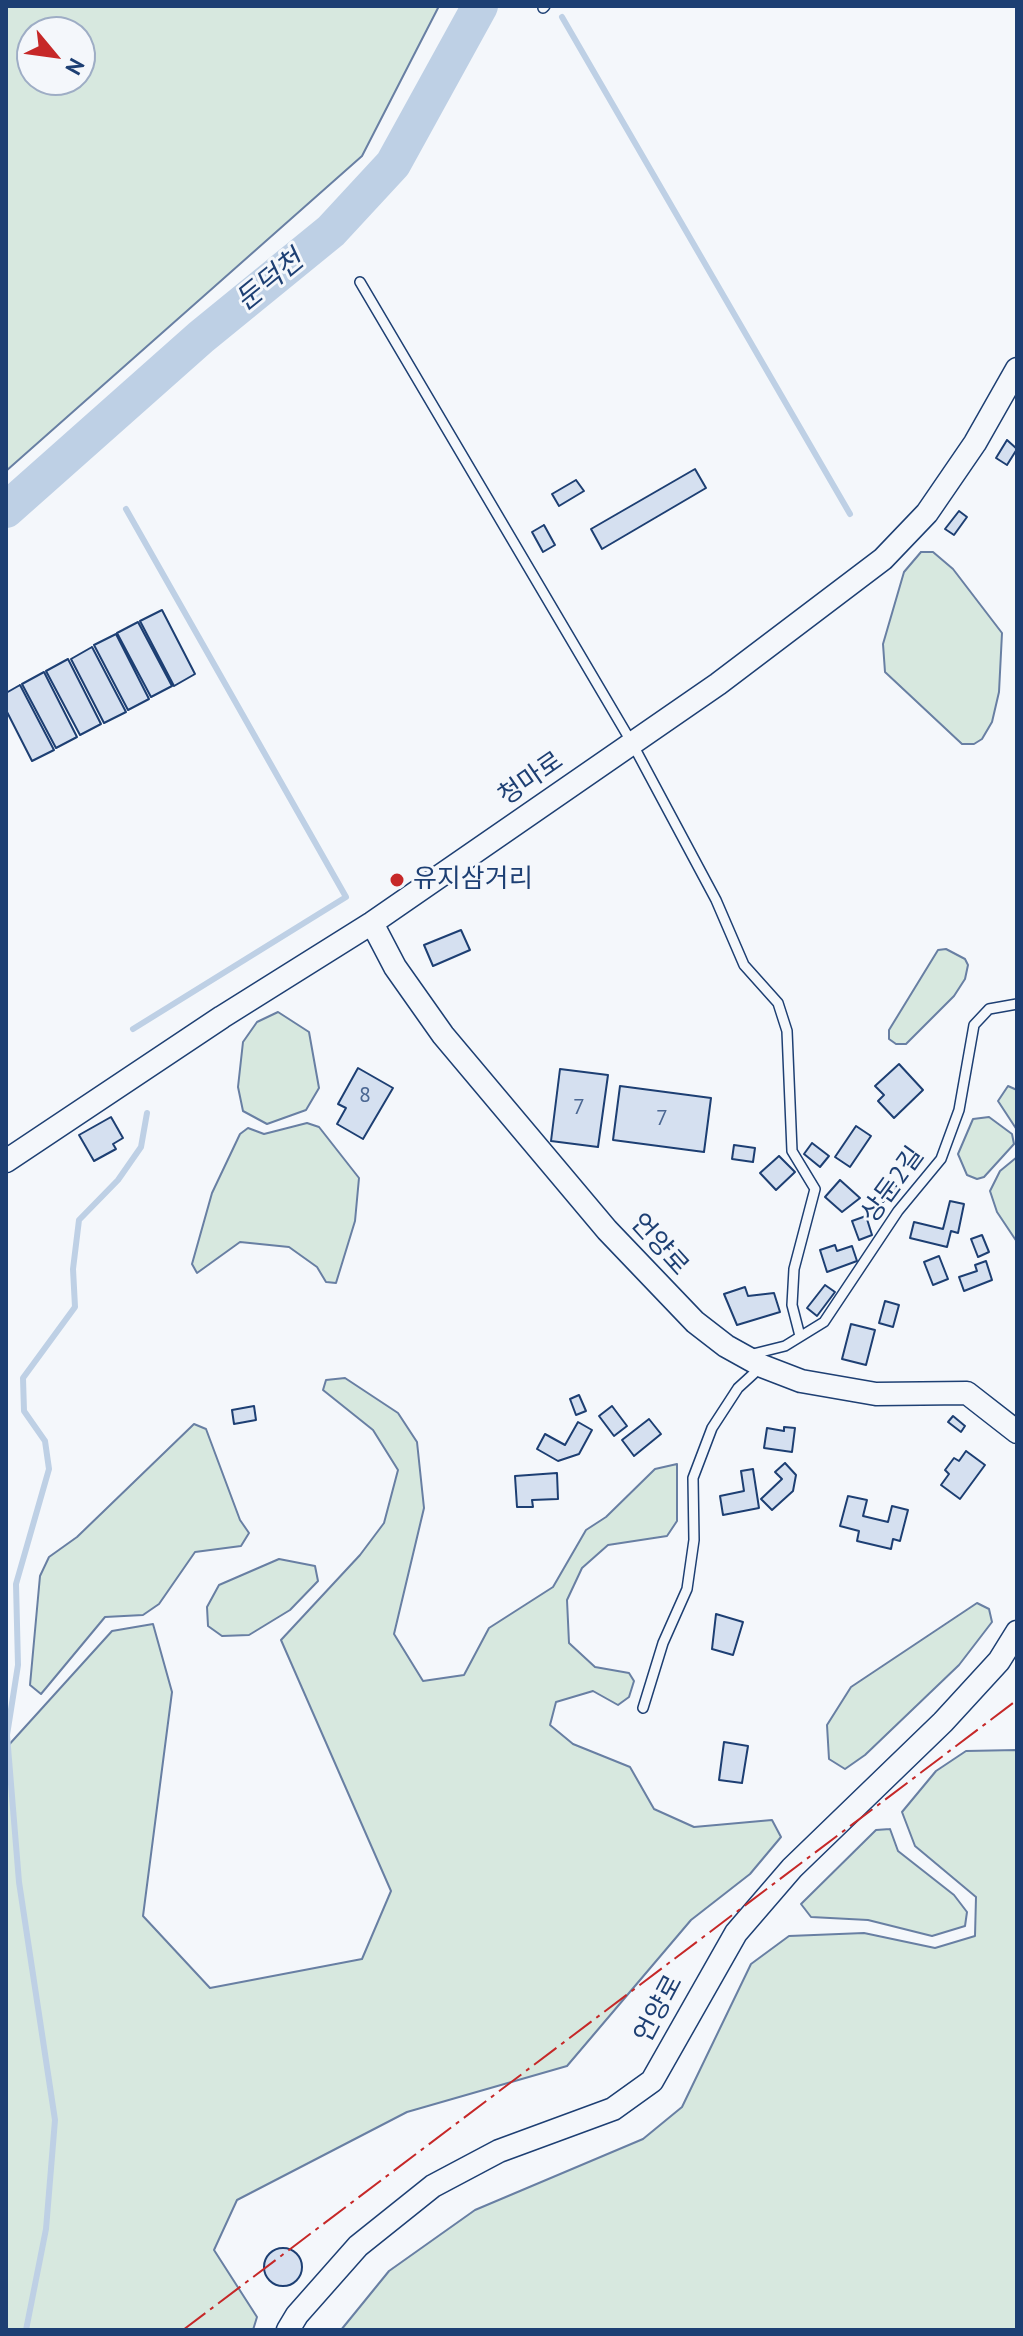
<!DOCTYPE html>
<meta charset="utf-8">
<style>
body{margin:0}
#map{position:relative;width:1023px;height:2336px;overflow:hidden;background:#f4f7fb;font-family:"PT Sans",sans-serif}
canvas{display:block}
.frame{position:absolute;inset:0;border:8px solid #1d3f73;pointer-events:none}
.north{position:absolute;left:16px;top:16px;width:80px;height:80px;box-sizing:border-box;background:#f4f7fb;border:2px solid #9eadc5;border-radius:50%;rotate:119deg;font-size:22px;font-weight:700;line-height:32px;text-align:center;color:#1d3f73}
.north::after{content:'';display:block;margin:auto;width:28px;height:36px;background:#c62828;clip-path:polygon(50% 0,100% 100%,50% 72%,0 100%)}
</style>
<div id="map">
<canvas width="1023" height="2336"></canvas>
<div class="frame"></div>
<div class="north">N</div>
</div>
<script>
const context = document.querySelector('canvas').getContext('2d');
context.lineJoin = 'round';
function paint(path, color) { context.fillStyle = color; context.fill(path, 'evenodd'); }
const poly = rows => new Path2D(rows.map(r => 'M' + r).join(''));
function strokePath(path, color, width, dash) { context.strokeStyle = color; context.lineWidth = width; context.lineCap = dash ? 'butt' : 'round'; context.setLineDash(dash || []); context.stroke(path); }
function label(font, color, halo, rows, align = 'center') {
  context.font = font + ' "PT Sans","Noto Sans KR",sans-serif'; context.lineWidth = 6; context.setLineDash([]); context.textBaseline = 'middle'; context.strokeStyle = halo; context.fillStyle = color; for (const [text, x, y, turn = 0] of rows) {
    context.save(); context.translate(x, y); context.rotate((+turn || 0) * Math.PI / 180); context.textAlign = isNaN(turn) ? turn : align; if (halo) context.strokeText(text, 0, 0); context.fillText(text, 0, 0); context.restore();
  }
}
const green = poly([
 [6,6,439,6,362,156,6,471,6,6],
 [80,32,80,80,32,80,32,32,80,32],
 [921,552,933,552,953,569,1002,633,999,692,992,722,982,739,974,744,962,744,885,672,883,644,904,572,921,552],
 [946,949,965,959,968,965,965,979,954,996,906,1044,896,1044,889,1039,889,1030,938,950,946,949],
 [278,1012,309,1032,319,1088,306,1110,267,1124,243,1111,238,1087,243,1042,257,1022,278,1012],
 [1008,1086,1017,1090,1017,1130,998,1101,1008,1086],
 [989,1117,1012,1134,1014,1144,984,1177,977,1179,967,1175,958,1154,973,1119,989,1117],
 [307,1123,319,1127,359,1178,355,1221,336,1283,326,1282,317,1267,289,1247,240,1242,197,1273,192,1264,212,1193,240,1134,248,1128,264,1134,307,1123],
 [1017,1157,1017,1242,997,1212,990,1191,1000,1171,1017,1157],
 [345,1378,398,1413,417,1442,424,1508,394,1634,423,1681,464,1675,489,1628,553,1587,586,1530,606,1517,655,1469,677,1464,677,1521,667,1536,608,1545,582,1568,567,1600,569,1643,595,1667,629,1673,634,1681,629,1697,618,1705,593,1691,556,1702,550,1725,573,1744,630,1767,654,1809,694,1827,772,1820,781,1837,750,1874,691,1920,567,2066,407,2112,237,2200,214,2250,257,2317,253,2330,6,2330,6,1748,112,1631,153,1624,172,1692,143,1916,210,1988,362,1959,391,1891,281,1640,360,1555,384,1523,398,1470,373,1430,323,1390,326,1380,345,1378],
 [194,1424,206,1429,240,1520,249,1533,241,1546,195,1552,159,1604,143,1615,105,1617,41,1694,30,1685,40,1576,49,1557,77,1537,194,1424],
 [279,1559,315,1566,318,1581,290,1610,249,1635,222,1636,208,1626,207,1607,219,1585,279,1559],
 [977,1603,989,1609,992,1622,959,1665,865,1755,845,1769,829,1759,827,1725,851,1687,977,1603],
 [1017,1750,1017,2330,341,2330,389,2271,475,2210,643,2139,682,2107,751,1964,789,1936,864,1933,935,1948,975,1936,976,1897,915,1846,902,1812,936,1771,966,1751,1017,1750],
 [890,1829,898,1851,954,1895,967,1912,965,1926,932,1936,868,1920,811,1917,801,1904,876,1830,890,1829]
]);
paint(green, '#d7e8df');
strokePath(green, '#687fa3', 2);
strokePath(poly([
 [562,17,850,514],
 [126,509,346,897,133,1029],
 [26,2330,46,2229,55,2120,19,1882,7,1735,18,1665,16,1584,49,1469,45,1441,24,1411,23,1378,75,1307,73,1269,79,1220,118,1180,141,1147,147,1113]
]), '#bed0e5', 6);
strokePath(poly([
 [6,510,201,337,331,231,393,164,480,6]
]), '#bed0e5', 36);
const building = poly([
 [1007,440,1017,449,1007,465,996,458,1007,440],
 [695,469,706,488,602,549,591,529,695,469],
 [576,480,584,491,559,506,552,494,576,480],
 [959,511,967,517,954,535,945,529,959,511],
 [544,525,555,545,543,552,532,532,544,525],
 [162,610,195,674,174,686,140,621,162,610],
 [138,622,172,686,151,697,117,633,138,622],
 [116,634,149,699,128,710,94,645,116,634],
 [92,647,126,712,104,723,71,659,92,647],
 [68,659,101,724,80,735,46,671,68,659],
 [44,672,77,737,56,748,22,684,44,672],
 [20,685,54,750,32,761,6,710,6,693,20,685],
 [461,930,470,950,433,966,424,945,461,930],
 [899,1064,923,1090,894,1118,878,1101,884,1095,875,1086,899,1064],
 [358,1068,393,1088,363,1139,337,1124,346,1108,338,1104,358,1068],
 [560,1069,608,1075,598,1147,551,1141,560,1069],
 [620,1086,711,1098,704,1152,613,1140,620,1086],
 [111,1117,123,1138,113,1144,116,1149,94,1161,79,1135,111,1117],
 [856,1126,871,1136,850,1167,835,1157,856,1126],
 [812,1143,829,1156,820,1167,804,1154,812,1143],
 [734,1145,755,1148,753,1162,732,1159,734,1145],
 [779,1156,795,1172,776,1190,760,1173,779,1156],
 [840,1180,860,1198,842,1212,825,1197,840,1180],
 [891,1181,898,1188,883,1202,876,1195,891,1181],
 [950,1201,964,1204,958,1233,951,1231,947,1247,910,1238,914,1222,943,1229,950,1201],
 [866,1216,872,1235,859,1240,852,1221,866,1216],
 [982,1235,989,1252,978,1257,971,1239,982,1235],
 [835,1245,837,1251,852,1246,857,1261,827,1272,820,1250,835,1245],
 [939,1256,948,1279,933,1285,924,1262,939,1256],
 [986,1261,992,1280,964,1291,959,1277,977,1271,975,1265,986,1261],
 [825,1285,835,1292,817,1316,807,1308,825,1285],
 [745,1287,748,1296,774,1293,780,1312,737,1325,724,1294,745,1287],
 [885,1301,899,1305,893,1327,879,1323,885,1301],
 [851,1324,875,1330,866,1365,842,1359,851,1324],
 [579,1395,586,1411,576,1415,570,1399,579,1395],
 [254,1406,256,1420,234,1424,232,1410,254,1406],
 [612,1406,627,1426,614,1436,599,1416,612,1406],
 [953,1416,965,1426,961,1432,948,1422,953,1416],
 [649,1419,661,1434,634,1456,622,1440,649,1419],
 [578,1422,592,1430,579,1454,558,1461,537,1449,545,1434,565,1445,578,1422],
 [784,1427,795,1428,792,1452,764,1448,767,1428,784,1431,784,1427],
 [966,1451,985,1465,960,1499,941,1485,949,1474,945,1470,954,1458,959,1461,966,1451],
 [785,1463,796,1475,793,1491,772,1510,761,1499,782,1479,775,1472,785,1463],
 [753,1469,759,1508,723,1515,720,1496,744,1491,741,1471,753,1469],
 [557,1473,558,1499,532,1500,533,1507,517,1507,515,1476,557,1473],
 [848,1496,867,1500,863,1516,888,1522,892,1506,908,1510,900,1541,893,1539,891,1549,857,1541,859,1531,840,1526,848,1496],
 [716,1614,743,1622,733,1655,712,1649,716,1614],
 [724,1742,748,1746,742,1783,719,1780,724,1742],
 '264 2267a19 19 0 1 1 38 0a19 19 0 1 1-38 0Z'
]);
paint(building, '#d5e0f0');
strokePath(building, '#1d3f73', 2);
const service = poly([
 [543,8,545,6],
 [360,282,632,743,716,900,744,965,778,1003,787,1031,792,1151,815,1189,794,1269,792,1305,800,1336],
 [749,1355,785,1346,824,1322,898,1211,941,1159,959,1110,974,1025,989,1009,1017,1004],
 [643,1708,663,1643,687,1589,694,1540,693,1478,712,1428,738,1388,762,1366]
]);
const tertiary = poly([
 [372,923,395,967,443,1035,607,1230,695,1322,726,1346,762,1366,801,1381,876,1394,967,1393,1017,1432],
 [6,1161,222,1017,372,923,718,684,883,559,927,513,975,443,1017,369],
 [288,2330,297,2315,358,2246,433,2186,499,2151,613,2109,652,2081,736,1933,792,1868,943,1722,999,1661,1017,1632]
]);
strokePath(service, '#1d3f73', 12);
strokePath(tertiary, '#1d3f73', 25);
strokePath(service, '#f4f7fb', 9);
strokePath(tertiary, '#f4f7fb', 22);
strokePath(poly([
 [183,2330,1017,1700]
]), '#c62828', 2, [28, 6, 4, 6]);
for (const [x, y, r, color] of [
 [397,880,8,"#c62828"]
]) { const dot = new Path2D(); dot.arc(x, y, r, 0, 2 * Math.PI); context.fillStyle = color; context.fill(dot); strokePath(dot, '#f4f7fb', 3); }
label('22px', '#4b6792', null, [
 ["8",365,1096],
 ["7",579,1108],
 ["7",662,1119]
]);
label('26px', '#1d3f73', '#f4f7fb', [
 ["청마로",531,779,-35],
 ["상둔2길",893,1185,-54],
 ["언양로",659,1245,48],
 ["언양로",659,2009,-62]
]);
label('26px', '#1d3f73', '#f4f7fb', [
 ["유지삼거리",413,880]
], 'left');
label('italic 28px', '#1d3f73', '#f4f7fb', [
 ["둔덕천",270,281,-39]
]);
</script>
